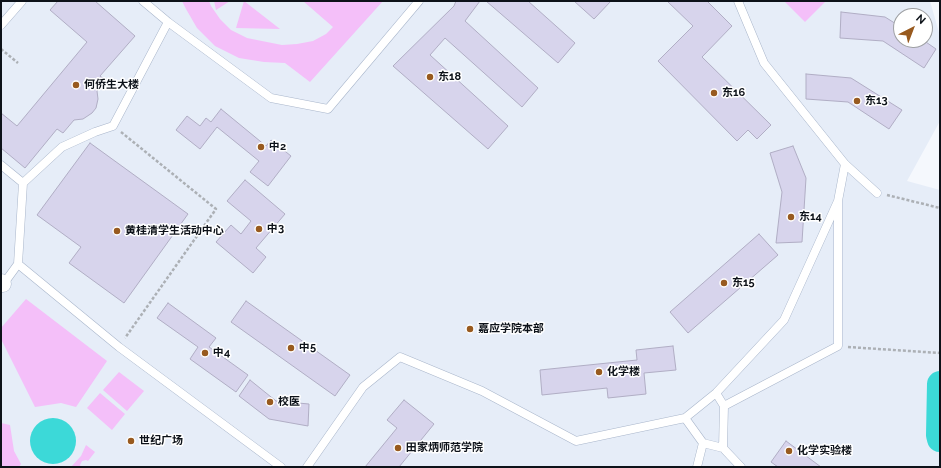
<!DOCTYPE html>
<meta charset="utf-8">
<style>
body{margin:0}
#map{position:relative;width:941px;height:468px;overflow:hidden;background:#f5f8fd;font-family:Raleway,sans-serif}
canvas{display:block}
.frame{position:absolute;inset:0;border:2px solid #0d1219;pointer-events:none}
.north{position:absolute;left:893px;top:8px;width:40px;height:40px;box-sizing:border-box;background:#fff;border:1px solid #9ea0a3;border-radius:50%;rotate:42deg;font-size:11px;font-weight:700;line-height:16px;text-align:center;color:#0d1219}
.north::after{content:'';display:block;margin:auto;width:14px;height:18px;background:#985a1f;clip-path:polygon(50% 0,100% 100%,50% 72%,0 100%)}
</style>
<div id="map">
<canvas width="941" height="468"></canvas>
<div class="frame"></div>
<div class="north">N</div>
</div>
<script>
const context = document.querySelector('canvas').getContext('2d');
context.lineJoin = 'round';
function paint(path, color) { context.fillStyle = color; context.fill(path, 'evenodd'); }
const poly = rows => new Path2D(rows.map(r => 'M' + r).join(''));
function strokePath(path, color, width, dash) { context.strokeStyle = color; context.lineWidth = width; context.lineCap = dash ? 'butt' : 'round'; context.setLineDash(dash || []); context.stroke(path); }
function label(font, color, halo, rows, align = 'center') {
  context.font = font + ' Raleway,"Noto Sans SC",sans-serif'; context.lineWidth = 3; context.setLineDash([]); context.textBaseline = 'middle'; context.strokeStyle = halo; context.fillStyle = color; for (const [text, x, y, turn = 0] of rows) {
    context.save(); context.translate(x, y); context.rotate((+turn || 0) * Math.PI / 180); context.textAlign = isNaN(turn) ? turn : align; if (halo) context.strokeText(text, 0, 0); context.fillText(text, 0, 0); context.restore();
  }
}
paint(poly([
 [1,1,930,1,940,36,940,121,907,181,940,190,940,467,1,467],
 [901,16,925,16,925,40,901,40]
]), '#e6edf8');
paint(poly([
 [182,1,209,1,211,6,220,19,231,30,247,38,282,45,297,44,313,41,326,34,333,27,303,1,383,1,310,82,285,63,264,62,239,58,215,46,197,28,186,9],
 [214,1,230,1,216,10],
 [244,1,280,29,236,28],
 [784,1,826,1,805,22],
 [26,299,107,361,76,407,61,403,35,407,1,339,1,328],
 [119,372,144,391,127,411,103,390],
 [100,393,125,414,112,430,87,408],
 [1,423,10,425,14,451,21,464,19,467,1,467],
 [86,445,95,452,88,461,86,460,82,461,80,465,81,467,71,467,81,456]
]), '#f4bff9');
paint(poly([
 '30 441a23 23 0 1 1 46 0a23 23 0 1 1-46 0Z'
]), '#3cd9d8');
strokePath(poly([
 [940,384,939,435,940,439]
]), '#3cd9d8', 26);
const building = poly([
 [58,1,95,1,135,36,100,76,105,80,97,91,98,99,96,108,92,113,83,119,74,120,63,133,57,129,25,168,1,148,1,113,17,126,87,42,50,10,58,1],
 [456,1,480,1,465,21,538,88,522,107,445,38,430,55,508,126,488,149,393,66,454,6,456,1],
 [486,1,528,1,575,43,558,63,486,1],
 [574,1,611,1,594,19,574,1],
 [667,1,707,1,732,26,702,57,771,125,757,139,748,130,737,141,658,61,693,26,667,1],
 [841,12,885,17,901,27,901,40,923,40,936,49,924,68,883,41,840,38,841,12],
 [806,74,851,78,902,110,889,129,848,102,806,99,806,74],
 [221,109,266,146,271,140,291,156,268,186,250,172,259,161,217,127,200,149,176,130,187,116,200,126,206,118,211,122,221,109],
 [90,143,188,214,124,303,69,263,81,247,37,215,90,143],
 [793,146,806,178,802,242,776,243,782,192,770,153,793,146],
 [245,180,285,214,256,248,266,257,253,273,216,242,231,225,241,234,251,221,227,201,245,180],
 [759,234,778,255,688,333,670,312,759,234],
 [246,301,350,375,335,396,231,322,246,301],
 [168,303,216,338,209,347,248,375,236,392,190,359,198,347,157,318,168,303],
 [673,346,676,370,644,373,646,394,608,398,607,388,542,395,540,370,637,360,636,350,673,346],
 [250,380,276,401,309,404,308,426,269,419,239,396,250,380],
 [404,400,434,424,399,467,365,467,397,428,387,420,404,400],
 [786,441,821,467,778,467,771,462,786,441]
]);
paint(building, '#d7d4ec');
strokePath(building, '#b1aec5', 1);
const lane = poly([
 [143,1,168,22,271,98,328,109,419,1],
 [738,1,764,63,845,164,877,193],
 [1,25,22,1],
 [1,165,23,183],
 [18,264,119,347,281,467],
 [2,286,18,264,23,183,62,147,95,132,113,126,168,22],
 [716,393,724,406,723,448,703,443,685,418,716,393,784,320,838,201],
 [724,406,838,346,838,201,845,164],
 [723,448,741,467],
 [307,467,363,387,400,357,482,391,576,441,685,418],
 [697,467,703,443]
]);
const street = poly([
 [1,282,3,284]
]);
strokePath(lane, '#a9b6cb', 9);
strokePath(street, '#a9b6cb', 17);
strokePath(poly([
 [1,49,18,63],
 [121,132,216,209,125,338],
 [887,195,940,208],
 [848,347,940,353]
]), '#acb0b5', 2.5, [3, 2]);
strokePath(lane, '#fff', 8);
strokePath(street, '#fff', 16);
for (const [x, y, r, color] of [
 [430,77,4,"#985a1f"],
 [76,85,4,"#985a1f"],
 [714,93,4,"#985a1f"],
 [857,101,4,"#985a1f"],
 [261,147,4,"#985a1f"],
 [791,217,4,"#985a1f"],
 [259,229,4,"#985a1f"],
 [117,231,4,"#985a1f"],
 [724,283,4,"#985a1f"],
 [470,329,4,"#985a1f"],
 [291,348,4,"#985a1f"],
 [205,353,4,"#985a1f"],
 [599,372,4,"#985a1f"],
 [270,402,4,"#985a1f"],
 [131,441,4,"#985a1f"],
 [398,448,4,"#985a1f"],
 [789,451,4,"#985a1f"]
]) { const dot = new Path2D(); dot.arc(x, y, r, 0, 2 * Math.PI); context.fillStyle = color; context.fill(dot); strokePath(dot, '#fff', 1.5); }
label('bold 11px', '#0d1219', '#fff', [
 ["东18",438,77],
 ["何侨生大楼",84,85],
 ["东16",722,93],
 ["东13",865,101],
 ["中2",269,147],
 ["东14",799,217],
 ["中3",267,229],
 ["黄桂清学生活动中心",125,231],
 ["东15",732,283],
 ["嘉应学院本部",478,329],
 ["中5",299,348],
 ["中4",213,353],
 ["化学楼",607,372],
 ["校医",278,402],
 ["世纪广场",139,441],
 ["田家炳师范学院",406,448],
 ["化学实验楼",797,451]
], 'left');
</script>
